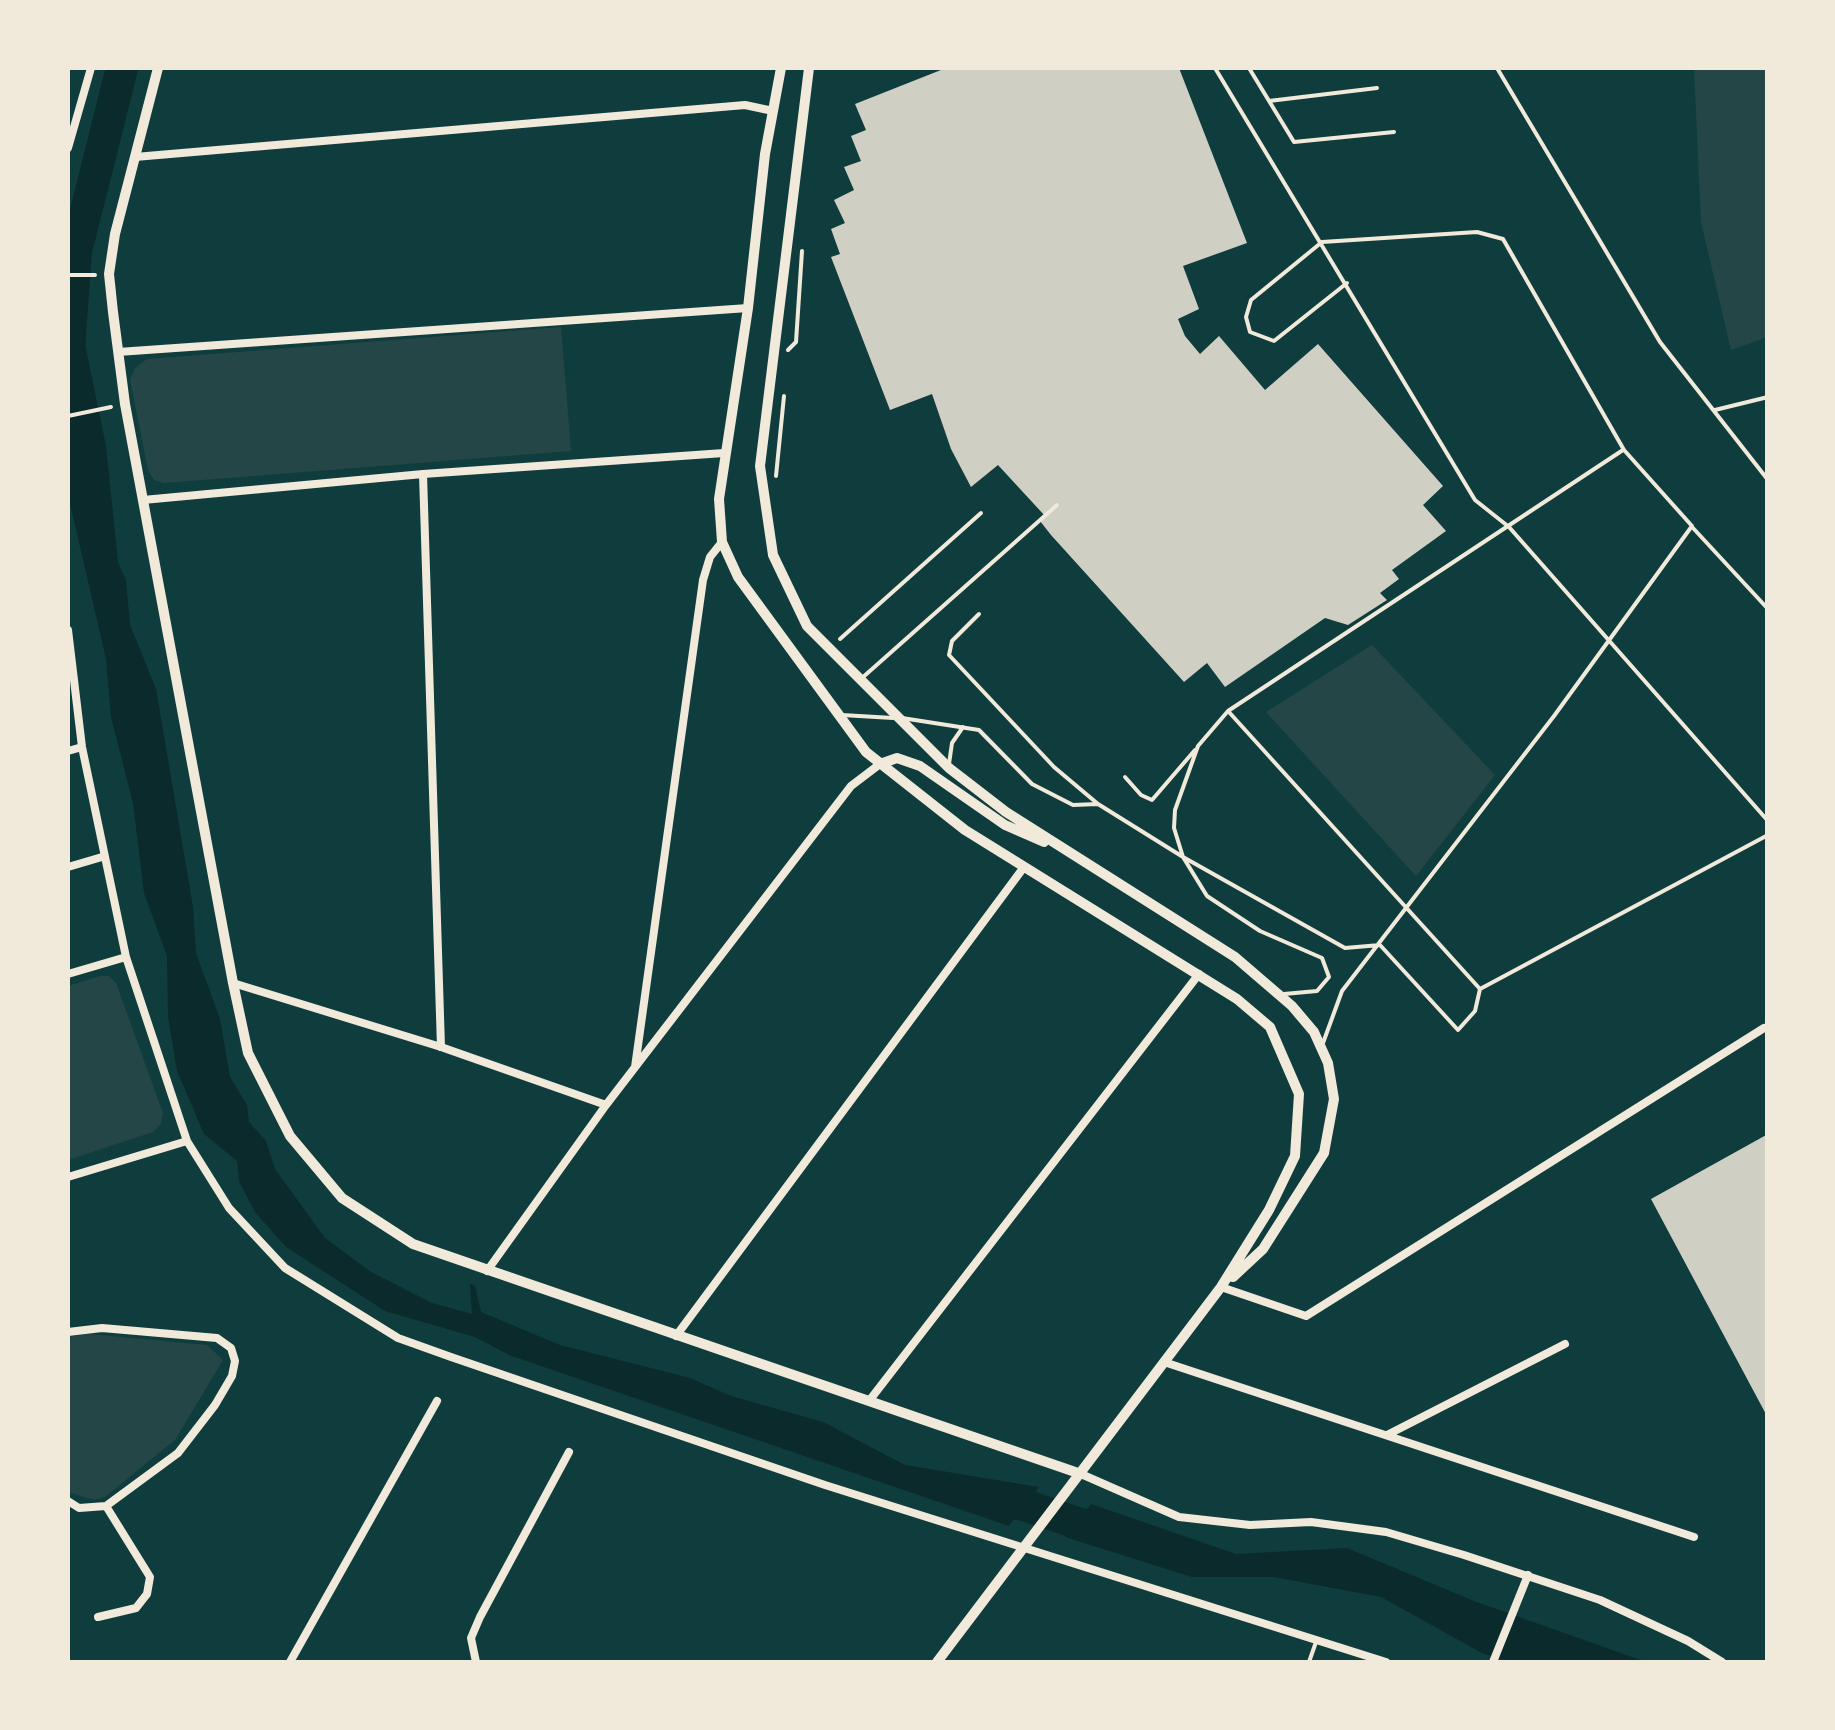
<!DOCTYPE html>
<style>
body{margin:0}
#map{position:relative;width:1835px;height:1730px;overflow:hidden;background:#0f3d3e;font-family:Commissioner,sans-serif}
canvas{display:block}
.frame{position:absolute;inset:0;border:70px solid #f1e9da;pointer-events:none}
</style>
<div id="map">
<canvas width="1835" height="1730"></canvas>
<div class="frame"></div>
</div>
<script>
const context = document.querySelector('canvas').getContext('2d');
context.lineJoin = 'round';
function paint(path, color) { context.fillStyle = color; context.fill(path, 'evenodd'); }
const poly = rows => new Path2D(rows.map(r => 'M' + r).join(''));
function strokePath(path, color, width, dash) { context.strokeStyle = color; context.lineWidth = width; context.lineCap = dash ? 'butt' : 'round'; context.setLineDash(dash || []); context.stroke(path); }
paint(poly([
 [1694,68,1767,68,1767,337,1731,350,1701,222],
 [561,327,571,451,164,483,154,480,148,470,130,380,135,368,147,359],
 [1372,645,1495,775,1416,876,1266,712],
 [100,976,109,976,116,983,163,1113,161,1124,153,1132,68,1160,68,986],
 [89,1334,207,1345,223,1360,175,1440,105,1497,94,1500,68,1492,68,1337]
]), '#244646');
paint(poly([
 [70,304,83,334,106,446,118,562,126,580,130,625,156,689,193,907,196,953,220,1019,230,1077,247,1105,249,1122,266,1141,275,1169,325,1238,371,1272,432,1303,472,1314,470,1284,475,1286,481,1312,560,1345,690,1378,731,1396,823,1422,905,1465,1039,1487,1009,1526,509,1355,475,1337,385,1311,286,1247,255,1212,239,1181,237,1161,204,1134,177,1071,168,1017,167,956,144,893,133,803,111,717,106,659,68,495],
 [1091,1504,1236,1554,1347,1548,1474,1601,1646,1662,1510,1662,1482,1653,1381,1597,1274,1577,1192,1577,1065,1537]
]), '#0a2a2b');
strokePath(poly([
 [69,349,76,251,122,68],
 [981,1497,1024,1505,1116,1536]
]), '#0a2a2b', 32);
paint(poly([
 [946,68,1179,68,1247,243,1183,266,1199,309,1178,319,1185,336,1200,354,1219,336,1265,390,1318,344,1443,486,1423,505,1446,531,1392,570,1399,579,1380,593,1387,600,1348,625,1325,618,1225,687,1207,663,1184,682,1051,535,1040,521,1045,516,998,465,971,487,951,449,932,394,890,410,831,257,840,254,831,229,845,223,834,200,854,190,844,167,861,161,851,136,866,130,855,104],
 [1768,1134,1768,1418,1651,1199]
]), '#cfcfc3');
strokePath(poly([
 [68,275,95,275],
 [788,350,796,342,802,251],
 [68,416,111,407],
 [776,476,784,396],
 [840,639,981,513]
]), '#f1e9da', 4);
strokePath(poly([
 [1215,68,1475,500,1509,527,1768,821],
 [1249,68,1294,142,1394,132],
 [1497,68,1660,342,1768,480],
 [1269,101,1377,88],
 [1715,410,1768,397],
 [1693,528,1768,609],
 [979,614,952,641,949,655,1054,767,1098,804,1183,857,1207,896,1260,931,1322,958,1329,977,1317,991,1284,994],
 [862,678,1057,505],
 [1228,711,1480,989,1475,1011,1458,1030,1380,945,1345,948,1183,857,1174,828,1175,810,1198,746,1228,711,1623,450],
 [842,715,893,718],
 [902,718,979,730,1032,784,1073,805,1098,804],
 [949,764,952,743,963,727],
 [1125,777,1141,795,1152,800,1195,750],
 [1480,989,1768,835],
 [1323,1043,1342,991,1554,716,1692,526,1624,450,1503,239,1477,232,1322,242,1251,300,1246,317,1250,332,1274,341,1347,283],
 [1309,1662,1316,1642]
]), '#f1e9da', 4);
strokePath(poly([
 [68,148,91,68],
 [135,157,745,105,773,111],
 [118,352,748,308],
 [423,474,441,1047],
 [143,500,423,474,724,453],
 [68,630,82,747,126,957,187,1141,229,1208,285,1268,398,1338,451,1357,825,1485,1386,1662],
 [68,751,82,747],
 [68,867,102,857],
 [68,974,126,957],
 [233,983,441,1047,606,1105],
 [635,1067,703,580,710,557,722,542],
 [68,1177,187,1141],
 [487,1271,606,1105,851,786,880,764],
 [1221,1287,1306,1316,1764,1028],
 [68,1332,102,1328,217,1338,231,1348,235,1361,232,1376,215,1405,178,1453,106,1506,79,1508,68,1501],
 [676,1336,1024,867],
 [1164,1362,1694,1537],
 [869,1401,1199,974],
 [1387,1435,1565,1344],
 [1081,1474,1179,1517,1250,1525,1311,1522,1386,1532,1464,1555,1600,1600,1688,1641,1722,1662],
 [98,1617,136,1608,147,1594,150,1577,106,1506],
 [290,1662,437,1401],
 [476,1662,471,1638,480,1617,569,1452],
 [1493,1662,1528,1575]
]), '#f1e9da', 8);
strokePath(poly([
 [158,68,115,234,109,274,113,312,125,404,233,983,248,1053,290,1136,342,1198,413,1244,1081,1474],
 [781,68,765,154,748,308,719,499,722,542,738,577,866,752,965,830,1237,999,1270,1027,1299,1094,1295,1156,1269,1210,1221,1287,937,1662],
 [809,68,760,466,773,555,807,626,949,768,1006,812,1235,957,1292,1006,1314,1032,1328,1063,1334,1099,1324,1153,1263,1249,1233,1277],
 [880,764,897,758,920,766,1005,825,1044,842]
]), '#f1e9da', 10);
</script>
